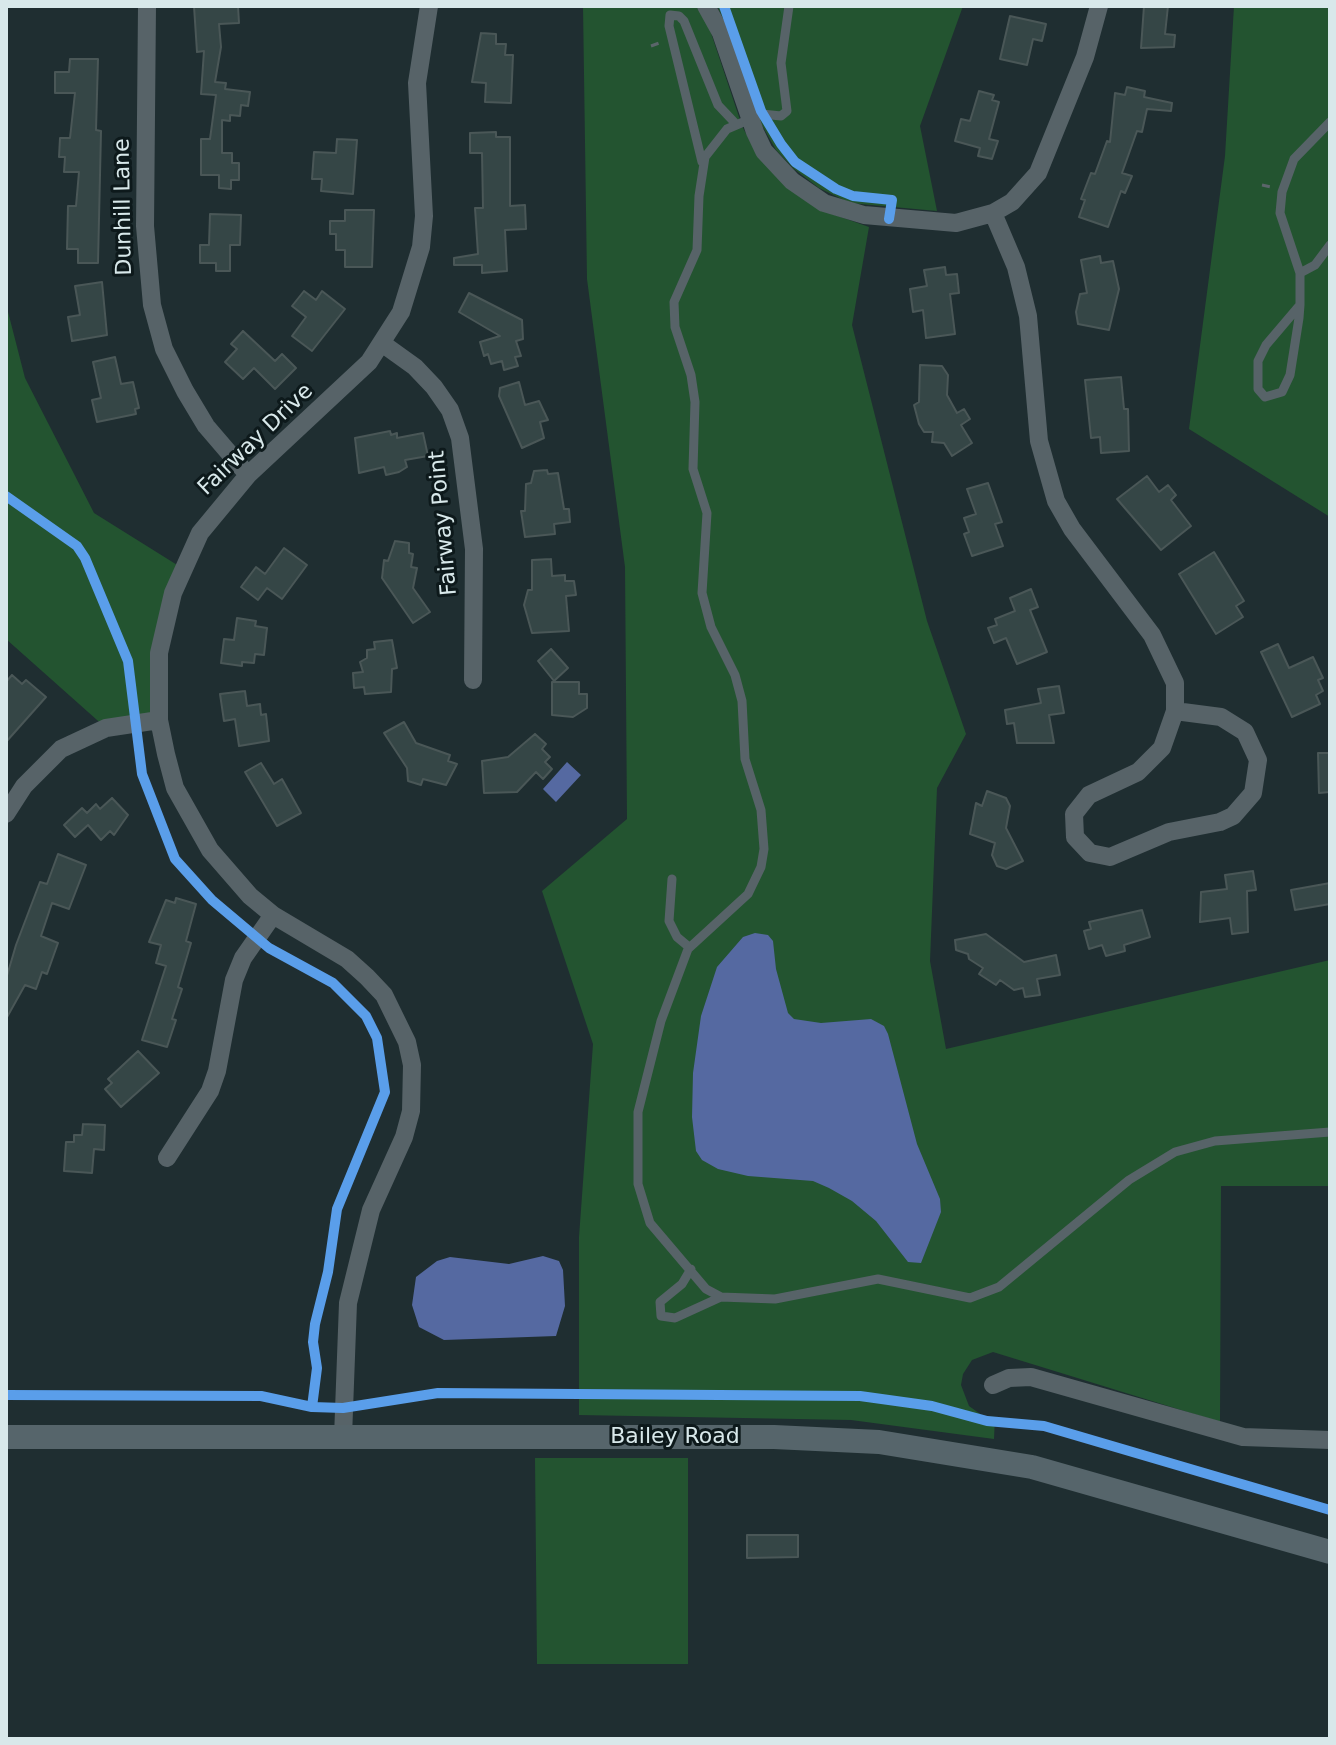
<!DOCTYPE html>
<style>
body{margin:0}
#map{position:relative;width:1336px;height:1745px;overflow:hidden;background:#1f2e31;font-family:"DejaVu Sans",sans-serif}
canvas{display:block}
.frame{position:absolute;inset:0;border:8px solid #d8e8ea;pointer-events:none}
</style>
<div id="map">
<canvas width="1336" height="1745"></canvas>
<div class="frame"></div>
</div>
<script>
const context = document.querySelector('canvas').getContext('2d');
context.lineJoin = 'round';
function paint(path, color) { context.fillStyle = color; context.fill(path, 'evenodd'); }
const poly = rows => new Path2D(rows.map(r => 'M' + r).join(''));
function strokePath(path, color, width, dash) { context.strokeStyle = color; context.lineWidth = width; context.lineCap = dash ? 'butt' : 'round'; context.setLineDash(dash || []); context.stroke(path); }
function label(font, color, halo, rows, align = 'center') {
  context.font = font + ' "DejaVu Sans",sans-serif'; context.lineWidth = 6; context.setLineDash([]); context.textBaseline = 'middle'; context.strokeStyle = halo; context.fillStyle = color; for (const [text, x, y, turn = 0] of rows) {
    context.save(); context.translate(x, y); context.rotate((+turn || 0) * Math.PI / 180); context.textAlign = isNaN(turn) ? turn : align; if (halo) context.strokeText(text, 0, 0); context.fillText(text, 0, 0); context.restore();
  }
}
paint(poly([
 [583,6,696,6,709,27,742,126,754,149,821,210,869,227,852,325,927,621,966,734,937,788,930,961,946,1049,1330,960,1330,1186,1221,1186,1220,1422,993,1352,972,1360,963,1374,961,1385,969,1406,983,1416,995,1417,994,1439,851,1420,579,1415,579,1237,593,1044,542,891,627,819,625,567,587,279],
 [717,6,963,6,920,126,937,211,850,203,819,188,794,169,776,150,759,120,729,31],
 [1234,6,1330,6,1330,517,1189,429,1225,156],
 [6,304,25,378,94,513,182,568,173,593,159,720,106,728,6,639],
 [535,1458,688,1458,688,1664,537,1664]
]), '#235430');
paint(poly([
 [567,762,581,775,556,802,543,789],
 [755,933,768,935,773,941,776,969,788,1013,794,1019,821,1023,871,1019,884,1026,888,1034,917,1144,940,1199,941,1212,921,1263,908,1262,876,1221,852,1201,829,1188,813,1181,748,1176,718,1169,702,1160,696,1151,692,1117,693,1073,701,1016,717,967,743,937],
 [450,1257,509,1264,543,1256,559,1261,563,1270,565,1306,556,1336,444,1340,419,1327,412,1305,416,1277,437,1261]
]), '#5569a1');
const building = poly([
 [194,6,238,6,239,23,219,24,221,47,215,82,226,83,225,89,250,92,248,106,241,105,240,116,230,115,230,121,222,120,222,153,232,153,232,163,239,163,239,180,231,180,231,189,219,188,219,175,201,175,201,139,210,139,216,95,201,94,204,51,197,52,194,6],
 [1144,6,1168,6,1165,34,1175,35,1174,47,1141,48,1144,6],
 [1010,16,1046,24,1042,41,1033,39,1027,65,1000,59,1010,16],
 [481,33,496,34,496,44,506,44,505,55,513,55,511,103,485,102,486,83,472,82,481,33],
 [70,59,98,59,96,130,101,131,98,263,78,263,78,249,67,249,68,206,76,206,79,172,64,172,65,157,59,157,60,138,70,138,75,93,55,93,55,72,69,72,70,59],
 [1127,87,1145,91,1144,97,1172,103,1171,111,1147,109,1142,132,1137,131,1122,173,1132,176,1125,193,1121,191,1108,227,1079,217,1085,200,1081,199,1091,173,1095,174,1107,141,1110,142,1115,93,1125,95,1127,87],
 [979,91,994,95,992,100,999,102,989,139,998,141,992,159,978,156,980,148,955,141,961,119,970,121,979,91],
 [496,132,496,137,510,137,510,206,525,205,526,229,505,230,507,271,482,273,482,265,454,265,454,258,478,254,475,208,483,208,482,153,470,153,470,133,496,132],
 [337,139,357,140,353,194,321,191,322,179,312,179,314,152,336,153,337,139],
 [345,210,374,210,372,267,345,267,345,250,336,250,336,234,330,234,330,221,345,221,345,210],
 [210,214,241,215,240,245,230,245,230,271,216,271,216,263,200,263,200,245,209,245,210,214],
 [1100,256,1101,263,1113,261,1119,289,1109,330,1078,324,1076,312,1080,294,1087,293,1081,260,1100,256],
 [945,267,946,275,957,274,959,293,950,294,955,334,926,338,923,310,913,312,910,289,927,286,924,270,945,267],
 [102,282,107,335,72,341,68,317,80,315,75,286,102,282],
 [304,291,316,300,322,291,345,309,312,351,292,336,306,317,292,306,304,291],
 [469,293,522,320,523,339,516,341,521,356,515,357,518,366,504,370,502,361,491,364,488,354,484,356,480,342,500,336,459,312,469,293],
 [243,331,275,361,282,354,296,368,275,389,254,368,243,379,225,362,237,349,231,344,243,331],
 [115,357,121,384,133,382,139,408,135,409,136,414,97,422,92,400,101,398,93,362,115,357],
 [920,365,942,366,948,375,947,395,957,413,964,409,970,419,961,425,972,443,952,456,944,443,932,442,933,432,924,432,919,424,914,405,919,402,920,365],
 [1121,377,1124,409,1128,409,1129,451,1101,453,1100,437,1091,438,1085,380,1121,377],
 [519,382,525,405,539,401,548,420,540,422,544,438,522,448,499,396,500,388,519,382],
 [390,431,391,435,397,433,397,438,423,433,428,456,405,460,407,467,399,472,386,475,384,467,359,473,355,438,390,431],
 [547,470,548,474,558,473,564,509,569,509,570,522,554,524,555,534,525,537,521,511,525,511,526,484,531,483,534,471,547,470],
 [1147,476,1159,492,1168,485,1176,495,1171,500,1191,526,1161,550,1117,499,1147,476],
 [988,483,1002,522,995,524,1003,546,972,556,964,534,969,532,964,518,976,514,967,489,988,483],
 [395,541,409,543,409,553,413,554,411,567,417,568,413,588,430,612,413,623,382,578,384,560,388,561,395,541],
 [284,548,307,565,282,599,267,588,258,600,241,587,256,567,265,574,284,548],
 [1214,552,1244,601,1236,606,1243,617,1216,634,1179,574,1214,552],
 [551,559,552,576,565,575,565,581,574,581,576,595,566,596,569,631,532,633,524,605,528,590,532,590,532,560,551,559],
 [1031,589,1038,607,1030,610,1047,652,1017,664,1006,638,994,643,988,628,997,625,995,619,1015,611,1010,598,1031,589],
 [237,618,256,621,255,626,267,628,264,655,255,654,254,663,242,662,242,666,221,663,224,639,234,640,237,618],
 [392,640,397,668,392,669,391,692,365,694,364,687,354,688,353,673,363,672,360,662,367,658,367,650,375,649,374,642,392,640],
 [1278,644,1289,668,1313,657,1323,678,1318,680,1323,691,1316,695,1320,704,1292,717,1261,652,1278,644],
 [551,649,568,668,554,681,538,661,551,649],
 [12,675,22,684,26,680,46,697,6,742,6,682,12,675],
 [552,682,579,682,579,694,587,694,587,708,573,717,552,715,552,682],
 [1059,686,1064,713,1049,715,1054,743,1017,743,1014,723,1007,724,1005,710,1041,703,1038,689,1059,686],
 [245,691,247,706,260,704,261,715,266,714,269,741,239,746,235,719,224,721,220,694,245,691],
 [404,722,416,743,450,755,448,761,457,764,446,785,423,779,421,785,408,781,407,768,384,733,404,722],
 [535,734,546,744,542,749,550,757,545,762,552,769,543,779,536,772,517,792,484,793,482,761,508,757,535,734],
 [1318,753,1330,753,1330,792,1319,793,1318,753],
 [261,763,274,784,282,779,301,813,277,826,245,772,261,763],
 [987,791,1006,798,1010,806,1006,828,1023,861,1006,869,997,866,992,855,995,843,970,834,976,803,982,806,987,791],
 [112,798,128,815,114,835,110,831,101,840,88,825,75,837,64,825,82,808,87,813,96,804,100,809,112,798],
 [58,854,86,865,69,909,52,903,41,936,58,943,47,974,42,972,36,989,25,985,6,1019,6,979,16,945,40,882,47,884,58,854],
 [1253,871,1256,890,1247,891,1248,932,1232,934,1230,918,1200,922,1201,892,1227,889,1225,875,1253,871],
 [1330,883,1330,904,1295,910,1291,890,1330,883],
 [176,898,196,904,186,941,191,943,178,987,182,989,172,1019,176,1020,167,1047,142,1040,166,966,156,963,161,945,149,942,166,900,175,903,176,898],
 [1142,910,1150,937,1124,945,1125,951,1106,956,1102,945,1089,949,1084,931,1091,929,1089,922,1142,910],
 [986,934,1024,962,1056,955,1060,975,1037,979,1040,995,1025,997,1023,988,1014,990,1000,980,996,985,979,974,983,968,969,959,968,954,956,950,955,940,986,934],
 [138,1051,159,1073,121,1107,105,1089,112,1083,108,1079,138,1051],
 [83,1124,105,1125,104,1150,94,1149,92,1173,64,1171,66,1142,74,1142,74,1135,82,1135,83,1124],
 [747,1535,798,1535,798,1557,747,1558,747,1535]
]);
paint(building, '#354646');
strokePath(building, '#4a5757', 2);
strokePath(poly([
 [651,46,662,42],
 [1262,185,1271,187]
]), '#5b656a', 3, [8, 4]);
strokePath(poly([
 [789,6,781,63,787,111,781,116,762,114,727,129,705,157,699,196,697,250,674,302,675,327,691,375,695,402,693,469,707,513,702,593,711,627,735,675,742,701,745,759,761,810,764,849,761,867,748,894,688,949,661,1021,638,1112,638,1184,650,1223,706,1289,721,1297,775,1299,878,1279,970,1298,999,1287,1129,1180,1175,1152,1215,1141,1330,1132],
 [702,162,669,26,670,15,679,16,684,21,718,105,736,124],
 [1300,273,1315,265,1330,245],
 [1300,305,1266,345,1258,361,1258,389,1265,397,1282,392,1290,375,1299,318,1300,305,1300,273,1280,213,1282,192,1294,159,1330,122],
 [672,879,669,921,677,937,689,947],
 [691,1269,682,1284,660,1302,661,1316,675,1318,721,1297]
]), '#576368', 9);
strokePath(poly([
 [147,6,145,226,152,305,164,349,185,391,206,426,248,475],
 [706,6,721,33,755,132,764,151,792,181,824,203,864,215,956,223,993,213,1012,202,1038,173,1085,57,1099,6],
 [993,213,1016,267,1028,316,1039,441,1056,501,1072,529,1152,635,1175,683,1175,711,1162,748,1138,772,1089,795,1074,814,1075,837,1090,853,1110,857,1169,832,1220,822,1233,816,1253,793,1258,760,1245,732,1221,717,1175,711],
 [383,344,415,367,434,387,450,410,460,438,474,549,473,680],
 [6,814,24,786,61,749,106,728,159,720],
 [167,1158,210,1091,217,1071,234,980,243,958,273,915],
 [993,1385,1009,1378,1031,1377,1243,1437,1330,1440],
 [343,1437,348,1303,371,1210,404,1137,411,1111,412,1065,407,1042,384,995,367,977,347,959,273,915,250,896,210,850,175,788,166,754,159,720,159,653,173,593,200,533,248,475,369,362,401,312,421,247,424,216,417,83,429,6]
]), '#576368', 18);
strokePath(poly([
 [6,1437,774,1437,879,1442,1032,1467,1330,1552]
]), '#56656b', 24);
strokePath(poly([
 [724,6,761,111,781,144,795,162,836,189,853,196,892,200,889,219],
 [6,496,77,546,85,558,128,661,142,774,175,859,212,900,269,948,333,983,366,1016,377,1038,385,1092,337,1209,328,1272,315,1324,313,1342,317,1368,312,1407],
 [6,1395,261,1396,312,1407,343,1408,438,1393,860,1396,932,1406,987,1421,1044,1426,1330,1510]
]), '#5a9eea', 10);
label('22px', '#d8e8ea', '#0d191b', [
 ["Dunhill Lane",124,207,-91],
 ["Fairway Drive",256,440,-44],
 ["Fairway Point",444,523,-95],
 ["Bailey Road",675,1437]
]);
</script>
